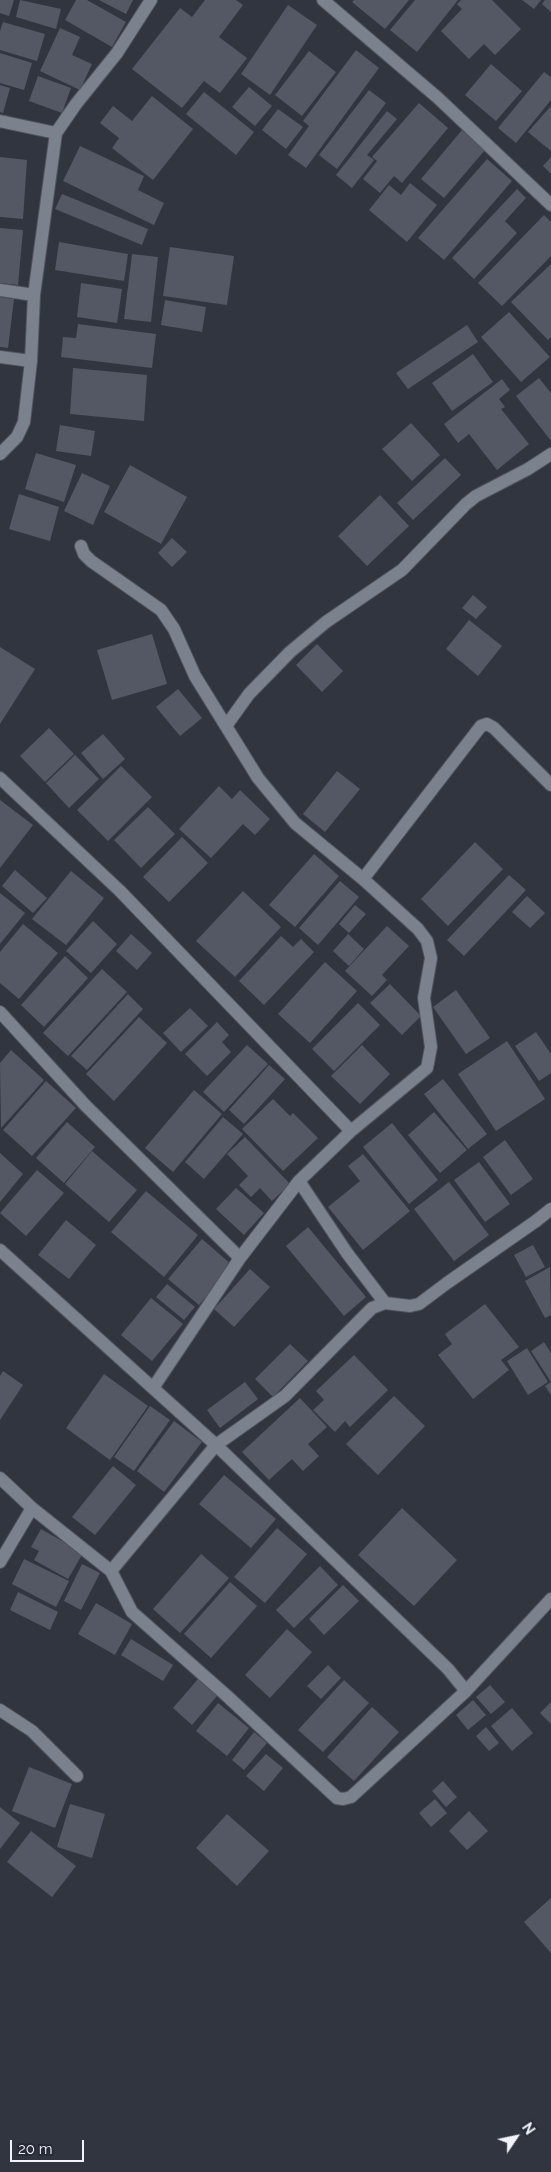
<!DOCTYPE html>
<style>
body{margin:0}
#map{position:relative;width:551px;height:2172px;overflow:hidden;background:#313540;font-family:Raleway,sans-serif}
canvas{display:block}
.north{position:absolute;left:491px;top:2112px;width:50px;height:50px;-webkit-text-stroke:4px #272b36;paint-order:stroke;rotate:56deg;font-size:14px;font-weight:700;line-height:20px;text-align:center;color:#f0f3fa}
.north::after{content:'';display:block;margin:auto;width:18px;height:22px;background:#f0f3fa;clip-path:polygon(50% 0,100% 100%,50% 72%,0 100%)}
.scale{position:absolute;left:10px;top:2140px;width:74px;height:22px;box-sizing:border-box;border:2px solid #f0f3fa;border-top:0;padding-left:6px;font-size:15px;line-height:18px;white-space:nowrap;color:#f0f3fa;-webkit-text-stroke:4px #272b36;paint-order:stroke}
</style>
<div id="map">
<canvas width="551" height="2172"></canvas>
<div class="north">N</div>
<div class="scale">20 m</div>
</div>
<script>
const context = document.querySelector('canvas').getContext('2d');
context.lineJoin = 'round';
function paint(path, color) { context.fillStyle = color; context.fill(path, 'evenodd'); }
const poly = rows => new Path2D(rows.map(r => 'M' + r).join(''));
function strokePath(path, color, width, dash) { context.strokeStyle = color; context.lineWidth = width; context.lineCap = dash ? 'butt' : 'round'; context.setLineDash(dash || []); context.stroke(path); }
paint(poly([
 [0,0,14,0,9,16,0,13],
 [20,0,61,9,56,29,16,17],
 [76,0,87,0,126,22,112,47,65,20],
 [99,0,133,0,126,14],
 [205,0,236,0,243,5,219,37,247,58,220,93,204,81,182,108,132,69,180,8,192,17],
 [354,0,409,0,385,29,352,2],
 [415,0,458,0,417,52,390,30],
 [461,0,492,0,521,29,495,55,484,44,469,59,441,31,462,9,457,4],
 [522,0,541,0,534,9],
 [545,0,551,0,551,12,542,4],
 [288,5,317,25,270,95,241,74],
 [3,22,45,34,37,61,0,50,0,31],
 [60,28,80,37,72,55,92,64,80,90,40,71],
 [356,50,379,68,306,168,288,155,309,126,303,121],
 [309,51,336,72,302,116,275,95],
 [0,53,32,63,24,90,0,83],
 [491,64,522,91,496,121,465,95],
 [544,72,551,77,551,100,516,143,498,128],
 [38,76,71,88,62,113,29,101],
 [0,85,10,88,3,113,0,112],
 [249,87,272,106,255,126,232,107],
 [369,90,386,103,337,169,319,155],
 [204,92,254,132,236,155,186,114],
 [152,96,193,129,153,180,112,148,119,138,100,123,113,106,132,121],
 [419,103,448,128,402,183,394,176,380,193,363,179,377,161,372,157],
 [551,106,551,151,528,132],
 [278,109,303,127,286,149,262,130],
 [387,111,397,119,367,155,374,160,352,188,336,175],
 [462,130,485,150,444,198,421,179],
 [80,146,144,176,138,190,164,203,154,225,63,181],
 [0,157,27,160,23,219,0,217],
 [551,157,551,174,543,166],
 [487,159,512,181,444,260,418,238],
 [410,183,437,205,407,242,369,210,389,185,401,195],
 [517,189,526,198,505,221,517,233,474,279,452,258],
 [62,194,148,229,142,245,55,209],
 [544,215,551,222,551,256,502,306,478,283],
 [0,228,23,230,18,285,0,283],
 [59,242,128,254,124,281,55,270],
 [170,247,234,256,227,305,163,296],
 [132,254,158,257,151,322,124,319],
 [551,264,551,337,548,340,511,302],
 [81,283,122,289,117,323,77,317],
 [0,297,14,299,8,348,0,347],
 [165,300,206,307,202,332,161,325],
 [509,312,550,357,521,382,481,337],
 [78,324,156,334,152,368,61,357,63,337,76,338],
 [467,325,478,342,408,389,396,373],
 [473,354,493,382,452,411,432,383],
 [73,368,147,375,144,421,70,414],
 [539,378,551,393,551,441,516,396],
 [502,379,510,390,499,399,505,407,501,409,529,444,497,470,469,434,458,443,444,424],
 [411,423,440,455,412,481,382,449],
 [60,425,95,431,91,456,56,451],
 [36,453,76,465,64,502,25,489],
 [445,458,461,475,413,520,397,503],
 [130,465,187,497,161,544,104,512],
 [82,473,110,486,93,525,64,511],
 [19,494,59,507,50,541,9,529],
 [380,495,409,526,367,566,338,536],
 [172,538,187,552,172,567,158,553],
 [473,595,487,607,476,619,462,608],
 [469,620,502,646,478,676,446,649],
 [152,634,167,684,112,700,97,650],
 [317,644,343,671,322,692,296,665],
 [0,647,35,669,0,724],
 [178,689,202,718,180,736,156,707],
 [49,728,74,754,45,782,20,756],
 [103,734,125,759,103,779,81,753],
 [75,755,99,779,69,808,46,783],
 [121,766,152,797,108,841,77,810],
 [337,771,360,789,325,832,303,814],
 [219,786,232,799,240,790,270,819,255,835,243,824,211,858,179,829],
 [0,800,33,825,0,868],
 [148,807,175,834,141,868,114,840],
 [182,837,208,863,169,902,143,877],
 [475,842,503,869,448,926,421,899],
 [314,854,339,876,295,927,269,905],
 [15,870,47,898,33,913,2,886],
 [71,871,104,898,66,945,32,919],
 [509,875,526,890,464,956,447,940],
 [340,881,359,897,318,945,299,928],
 [243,891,281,927,235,977,196,941],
 [0,893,25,913,0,944],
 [527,896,545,913,530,928,512,912],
 [355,905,366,914,349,933,339,924],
 [93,921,117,944,91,973,66,951],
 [23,924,58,953,19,999,0,983,0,952],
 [387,926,409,946,382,975,387,980,372,996,345,971],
 [131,934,152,953,137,970,116,951],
 [348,934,364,949,349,966,333,951],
 [281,936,293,947,301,939,314,952,264,1005,239,981],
 [65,956,88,978,44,1027,21,1005],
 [325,962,357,991,310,1043,278,1014],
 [102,969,127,992,68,1056,43,1033],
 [390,984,421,1016,402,1035,370,1003],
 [456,990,490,1038,466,1054,433,1007],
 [128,994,143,1009,87,1070,71,1056],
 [358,1003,380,1025,334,1071,312,1049],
 [190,1008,208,1026,181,1052,163,1033],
 [139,1017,167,1043,114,1101,86,1074],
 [217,1022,229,1035,222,1042,231,1052,207,1076,185,1054],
 [536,1032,551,1054,551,1073,539,1081,515,1046],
 [507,1041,545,1099,496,1131,458,1074],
 [247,1045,268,1064,224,1112,203,1092],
 [362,1045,390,1074,360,1104,331,1076],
 [11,1050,44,1080,1,1128,0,1063],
 [269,1065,285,1079,244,1124,229,1110],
 [443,1079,487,1134,468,1149,424,1094],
 [46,1081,76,1108,32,1156,3,1130],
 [194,1090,222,1114,173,1172,145,1148],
 [273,1099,290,1116,293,1113,318,1138,283,1171,242,1129],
 [434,1112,467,1150,440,1173,408,1135],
 [223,1117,243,1134,204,1179,185,1162],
 [67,1122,95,1147,64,1183,36,1158],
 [392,1123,438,1180,409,1204,363,1147],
 [245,1137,290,1184,272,1201,260,1188,251,1197,239,1185,248,1176,227,1154],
 [505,1140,533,1179,511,1195,483,1157],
 [92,1151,137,1190,109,1222,65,1184],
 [0,1153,23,1174,0,1202],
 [363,1154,410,1211,363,1250,328,1207,360,1181,348,1166],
 [479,1162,510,1204,485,1222,454,1180],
 [37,1170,64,1193,26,1236,0,1213],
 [449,1182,489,1235,454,1261,414,1209],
 [236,1188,264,1213,244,1235,216,1209],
 [146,1191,198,1235,164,1277,111,1232],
 [66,1220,96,1245,69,1279,38,1255],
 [308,1227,366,1297,344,1316,286,1246],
 [202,1239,232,1265,199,1305,168,1279],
 [533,1245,545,1267,526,1277,514,1255],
 [550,1267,551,1315,545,1318,525,1281],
 [250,1269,270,1287,234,1327,214,1309],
 [167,1284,195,1307,184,1320,156,1297],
 [151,1298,183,1324,152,1361,121,1335],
 [485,1304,519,1347,501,1360,509,1370,473,1399,438,1355,452,1344,445,1334],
 [544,1342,551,1353,551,1395,545,1386,551,1382,531,1351],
 [290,1344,308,1361,273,1397,255,1379],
 [527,1348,548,1382,528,1395,507,1361],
 [354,1355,388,1390,350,1427,345,1421,335,1432,313,1410,324,1400,316,1391],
 [3,1371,23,1385,0,1420,0,1376],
 [104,1374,148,1406,110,1460,66,1428],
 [245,1382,258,1399,220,1428,207,1410],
 [394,1396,425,1426,378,1475,346,1444],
 [300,1398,327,1427,308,1444,319,1456,303,1471,292,1459,269,1480,242,1452],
 [150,1406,170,1420,134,1471,114,1457],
 [174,1421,202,1442,164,1492,137,1471],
 [113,1466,136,1485,95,1535,72,1517],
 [224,1475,276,1519,251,1548,199,1504],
 [402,1508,457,1560,414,1606,358,1555],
 [277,1528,307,1554,265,1603,234,1577],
 [41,1529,83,1553,68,1579,34,1560,39,1551,31,1547],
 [201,1554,229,1578,180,1633,153,1609],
 [24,1559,69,1581,56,1607,12,1584],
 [82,1564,100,1573,81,1610,64,1601],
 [320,1566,338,1585,294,1628,276,1610],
 [230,1582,257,1606,211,1658,184,1634],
 [343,1585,359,1601,324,1635,309,1619],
 [18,1592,58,1612,50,1630,10,1610],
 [96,1603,132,1624,115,1655,78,1634],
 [287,1629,312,1652,270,1698,245,1675],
 [131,1639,173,1665,163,1681,121,1655],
 [328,1665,341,1678,321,1699,307,1686],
 [198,1679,217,1696,192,1725,173,1708],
 [344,1680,369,1703,323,1752,298,1730],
 [490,1685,505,1702,491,1714,476,1697],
 [473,1700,486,1715,468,1730,456,1715],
 [551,1702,551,1724,540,1713],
 [218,1703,249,1728,227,1756,196,1731],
 [372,1707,399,1732,354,1781,327,1757],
 [512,1708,533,1733,512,1751,491,1726],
 [486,1727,499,1743,489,1751,476,1736],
 [254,1732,267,1743,244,1770,232,1760],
 [266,1754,283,1768,264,1791,246,1776],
 [29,1767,72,1784,55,1828,12,1811],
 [443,1781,457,1797,446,1807,432,1791],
 [435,1799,447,1813,431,1827,419,1813],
 [70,1804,105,1814,92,1858,57,1847],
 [0,1807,20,1823,0,1849],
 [469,1811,488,1831,467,1850,449,1831],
 [227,1814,269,1851,237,1886,196,1848],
 [31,1831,76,1866,52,1897,7,1862],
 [551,1898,551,1953,524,1922]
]), '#545864');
const lane = poly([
 [536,1221,551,1209],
 [0,1710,32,1731,77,1776]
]);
const street = poly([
 [323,0,438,98,551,205],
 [0,121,56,133],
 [0,290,34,295],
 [0,357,31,361],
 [0,454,17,437,24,422,31,361,34,295,56,133,76,104,117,53,151,0],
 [81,546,84,554,91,561,161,610,174,629,195,676,258,778,295,823,363,879,418,929,427,941,431,958,424,998,431,1047,427,1068,351,1131,299,1181,240,1258,153,1388],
 [226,726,249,694,290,652,326,622,402,570,466,504,476,496,528,469,551,454],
 [0,778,120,891,351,1131],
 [363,879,481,726,487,724,494,728,551,785],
 [0,1012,86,1106,240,1258],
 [299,1181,347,1253,385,1303],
 [0,1250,216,1445,448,1669,466,1691,551,1599],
 [0,1478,32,1508,111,1571,132,1612,227,1696,337,1798,343,1799,351,1797,466,1691],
 [0,1562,32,1508],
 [111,1571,216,1445,285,1396,372,1308,385,1303,410,1306,419,1304,447,1283,536,1221]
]);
strokePath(lane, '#51545e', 14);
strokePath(street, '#51545e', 14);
strokePath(lane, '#7c818e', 12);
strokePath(street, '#7c818e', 12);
</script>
